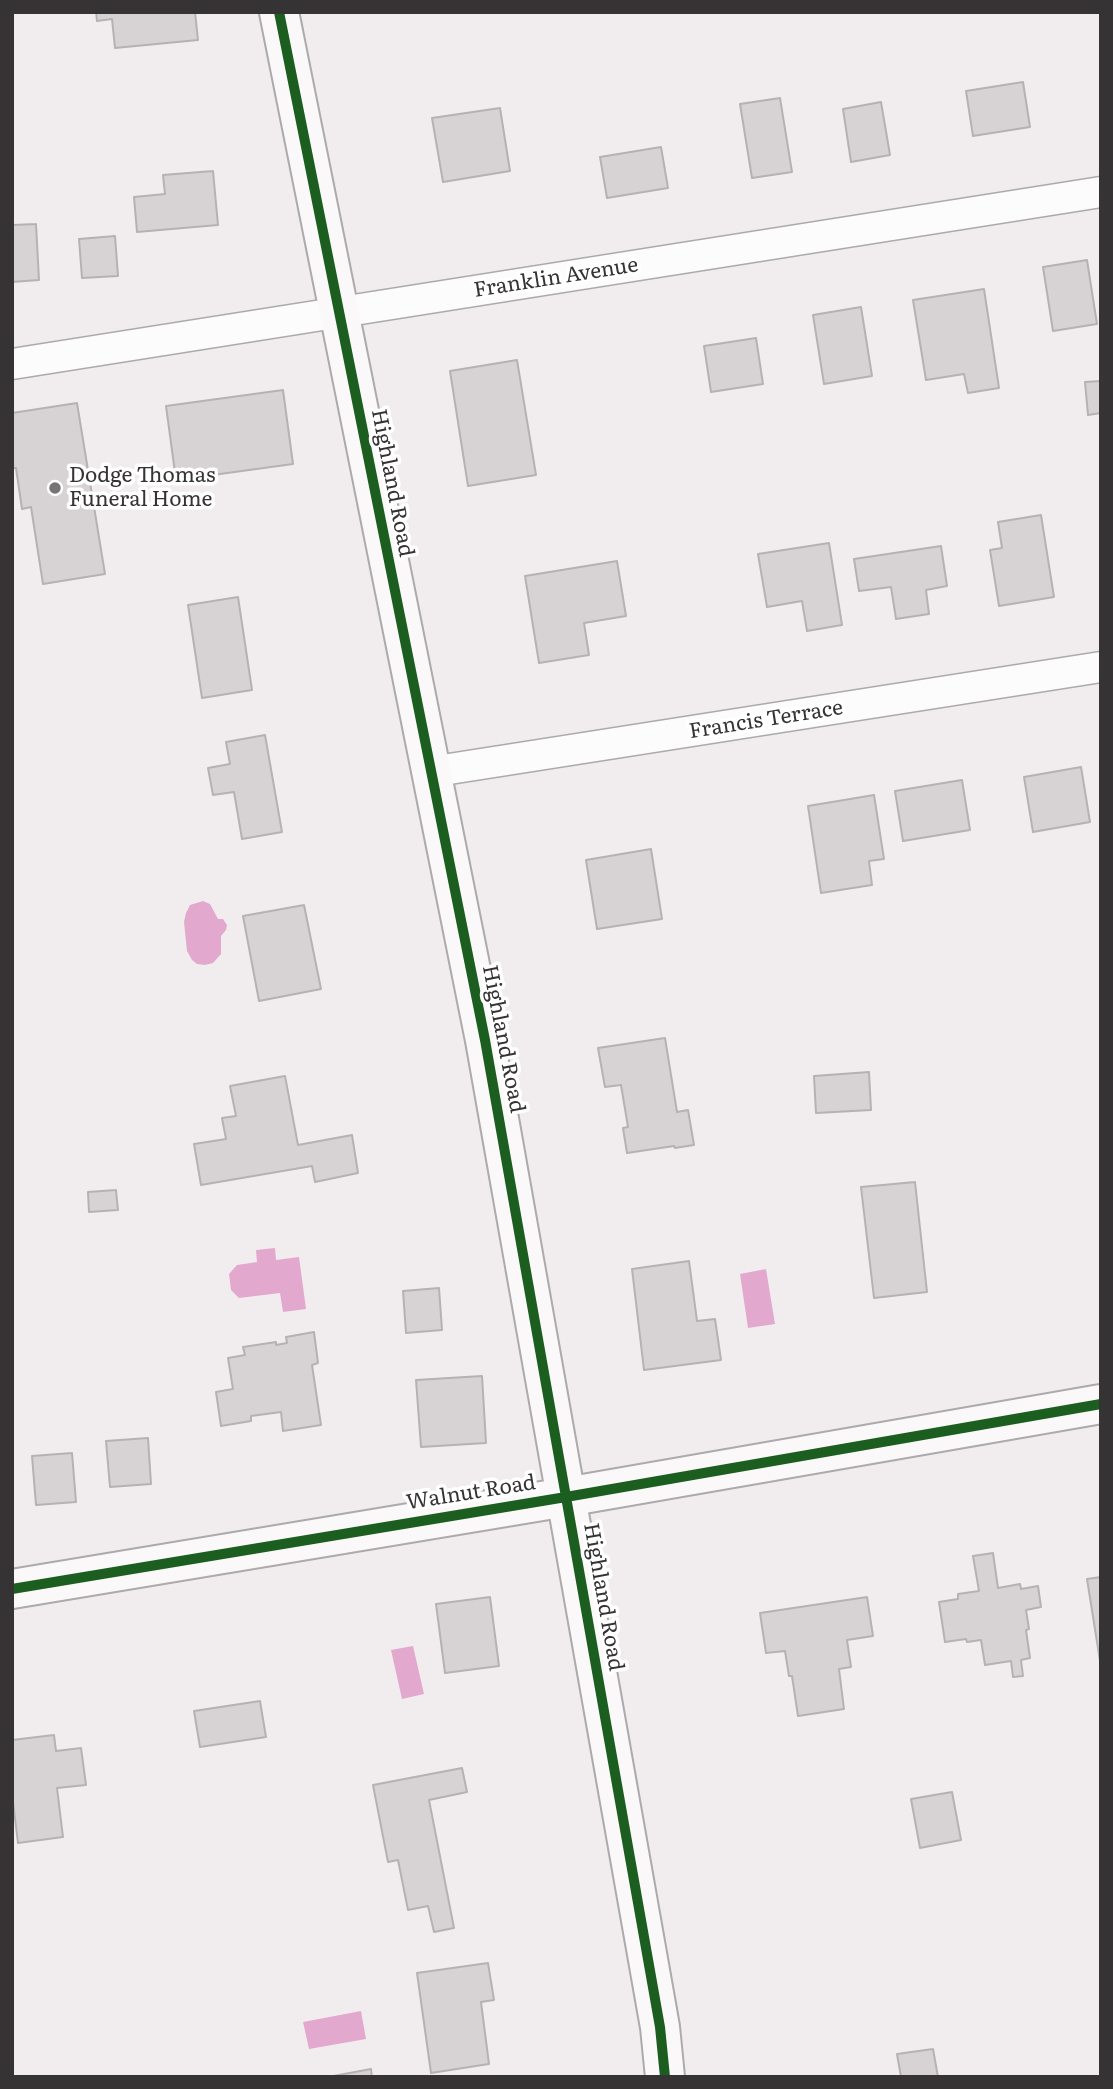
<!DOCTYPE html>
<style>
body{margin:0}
#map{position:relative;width:1113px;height:2089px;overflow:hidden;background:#f1edef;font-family:Literata,serif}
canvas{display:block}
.frame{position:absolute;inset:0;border:14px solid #363334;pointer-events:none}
</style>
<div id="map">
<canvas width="1113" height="2089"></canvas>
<div class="frame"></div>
</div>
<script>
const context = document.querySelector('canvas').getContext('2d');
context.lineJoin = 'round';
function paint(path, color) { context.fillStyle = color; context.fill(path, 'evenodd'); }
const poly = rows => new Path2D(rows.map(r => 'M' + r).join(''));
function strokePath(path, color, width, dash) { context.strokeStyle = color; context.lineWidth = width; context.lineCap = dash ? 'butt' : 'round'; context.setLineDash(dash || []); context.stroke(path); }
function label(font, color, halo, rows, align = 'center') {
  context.font = font + ' Literata,serif'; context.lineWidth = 7; context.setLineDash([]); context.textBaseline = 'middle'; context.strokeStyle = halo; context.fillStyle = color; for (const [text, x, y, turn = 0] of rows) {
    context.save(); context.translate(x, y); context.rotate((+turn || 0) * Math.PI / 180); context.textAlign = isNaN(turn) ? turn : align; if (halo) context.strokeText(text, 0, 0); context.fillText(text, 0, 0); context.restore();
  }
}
paint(poly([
 [203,901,210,904,218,919,223,919,227,925,226,930,221,936,221,954,213,963,205,965,197,964,192,960,187,951,184,922,186,913,190,905],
 [275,1248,276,1260,299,1257,306,1309,283,1312,280,1293,239,1298,231,1290,229,1274,237,1265,257,1262,256,1250],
 [766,1269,775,1324,748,1328,740,1274],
 [413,1646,424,1694,402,1699,391,1650],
 [361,2011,366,2039,309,2049,303,2022]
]), '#e3a8ce');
const building = poly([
 [96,12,195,12,198,40,115,48,112,19,97,21,96,12],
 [1023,82,1030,127,973,136,966,91,1023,82],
 [780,98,792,172,752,178,740,104,780,98],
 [881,102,890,155,851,162,843,109,881,102],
 [500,108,510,171,443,182,432,118,500,108],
 [661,147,668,188,607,198,600,157,661,147],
 [213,171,218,225,137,232,134,197,165,194,163,175,213,171],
 [36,224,39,280,12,282,12,225,36,224],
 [115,236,118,276,82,278,79,239,115,236],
 [1087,260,1097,324,1053,331,1043,267,1087,260],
 [984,289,999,388,968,393,964,374,926,380,913,300,984,289],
 [861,307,872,376,824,384,813,315,861,307],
 [756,338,763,384,711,392,704,346,756,338],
 [517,360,536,475,468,486,450,371,517,360],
 [1101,381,1101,413,1088,415,1085,382,1101,381],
 [283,390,293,464,176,480,166,406,283,390],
 [77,403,105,574,43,584,31,507,22,509,16,468,12,468,12,413,77,403],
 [1041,515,1054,597,999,606,990,550,1002,548,998,522,1041,515],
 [829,543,842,625,807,631,802,601,767,607,758,554,829,543],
 [941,546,947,586,926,590,929,614,896,619,891,587,859,591,854,559,941,546],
 [617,561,626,616,584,623,589,655,539,663,525,576,617,561],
 [238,597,252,690,202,698,188,605,238,597],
 [265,735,282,832,242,839,234,792,213,795,208,768,230,764,226,742,265,735],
 [1081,767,1090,822,1033,832,1024,777,1081,767],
 [962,780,970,830,903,841,895,791,962,780],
 [874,795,884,859,869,861,872,885,821,893,808,806,874,795],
 [651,849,662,919,597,929,586,860,651,849],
 [304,905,321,989,259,1001,243,916,304,905],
 [665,1038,677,1112,688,1110,694,1145,675,1148,674,1146,627,1153,623,1128,628,1127,621,1085,605,1087,598,1048,665,1038],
 [869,1072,871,1110,816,1113,814,1076,869,1072],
 [285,1076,298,1145,352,1135,358,1173,315,1182,312,1166,201,1185,194,1144,226,1139,222,1118,236,1116,230,1086,285,1076],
 [915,1182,927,1292,874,1298,861,1187,915,1182],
 [116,1190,118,1210,89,1212,88,1192,116,1190],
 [689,1261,697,1321,715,1319,721,1360,644,1370,632,1269,689,1261],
 [439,1288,442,1330,406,1333,403,1291,439,1288],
 [314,1332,318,1363,312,1365,321,1425,283,1431,281,1412,251,1416,251,1421,221,1426,216,1392,233,1389,228,1358,245,1355,243,1347,276,1342,276,1345,287,1343,286,1337,314,1332],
 [482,1376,486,1443,421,1447,416,1380,482,1376],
 [148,1438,151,1484,110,1487,106,1441,148,1438],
 [72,1453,76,1502,36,1505,32,1456,72,1453],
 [993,1553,998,1588,1020,1584,1021,1589,1038,1586,1041,1607,1026,1610,1029,1629,1026,1630,1030,1658,1021,1660,1023,1676,1013,1677,1011,1661,985,1665,981,1640,967,1642,966,1639,945,1642,939,1602,958,1599,958,1594,979,1591,973,1556,993,1553],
 [1101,1577,1101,1667,1087,1579,1101,1577],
 [490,1597,499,1666,445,1673,436,1604,490,1597],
 [867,1597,873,1636,847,1640,851,1667,839,1669,844,1709,798,1716,792,1676,789,1676,785,1651,766,1653,760,1613,867,1597],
 [260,1701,266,1737,200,1747,194,1711,260,1701],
 [54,1735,56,1751,81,1748,86,1785,57,1788,63,1837,18,1843,12,1794,12,1740,54,1735],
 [462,1768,467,1792,429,1800,454,1928,434,1932,428,1906,408,1910,398,1860,388,1862,373,1785,462,1768],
 [952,1792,961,1840,920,1848,911,1799,952,1792],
 [488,1963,494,2000,481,2002,489,2064,431,2073,417,1973,488,1963],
 [933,2049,938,2077,901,2077,897,2054,933,2049],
 [371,2069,372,2077,328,2077,371,2069]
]);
paint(building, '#d7d3d5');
strokePath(building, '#b5b2b4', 2);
const street = poly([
 [12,364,1101,192],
 [430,772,1101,667]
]);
const secondary = poly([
 [279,12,485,1040,660,2027,665,2077],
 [12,1589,566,1497,1101,1404]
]);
strokePath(street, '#adaaac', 33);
strokePath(secondary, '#adaaac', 42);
strokePath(street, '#fdfcfd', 30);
strokePath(secondary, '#faf8f9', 38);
strokePath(poly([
 [279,12,485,1040,660,2027,665,2077],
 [12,1589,566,1497,1101,1404]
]), '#1b5e20', 10);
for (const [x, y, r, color] of [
 [55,488,7,"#777475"]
]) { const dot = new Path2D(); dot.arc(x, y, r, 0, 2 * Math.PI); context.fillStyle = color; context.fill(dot); strokePath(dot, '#fff', 2.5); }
label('21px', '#363334', '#fff', [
 ["Franklin Avenue",556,278,-9],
 ["Highland Road",392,483,79],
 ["Francis Terrace",766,720,-9],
 ["Highland Road",503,1039,79],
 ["Walnut Road",471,1493,-9],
 ["Highland Road",603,1597,80]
]);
label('21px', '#363334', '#fff', [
 ["Dodge Thomas",69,476],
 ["Funeral Home",69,500]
], 'left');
</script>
